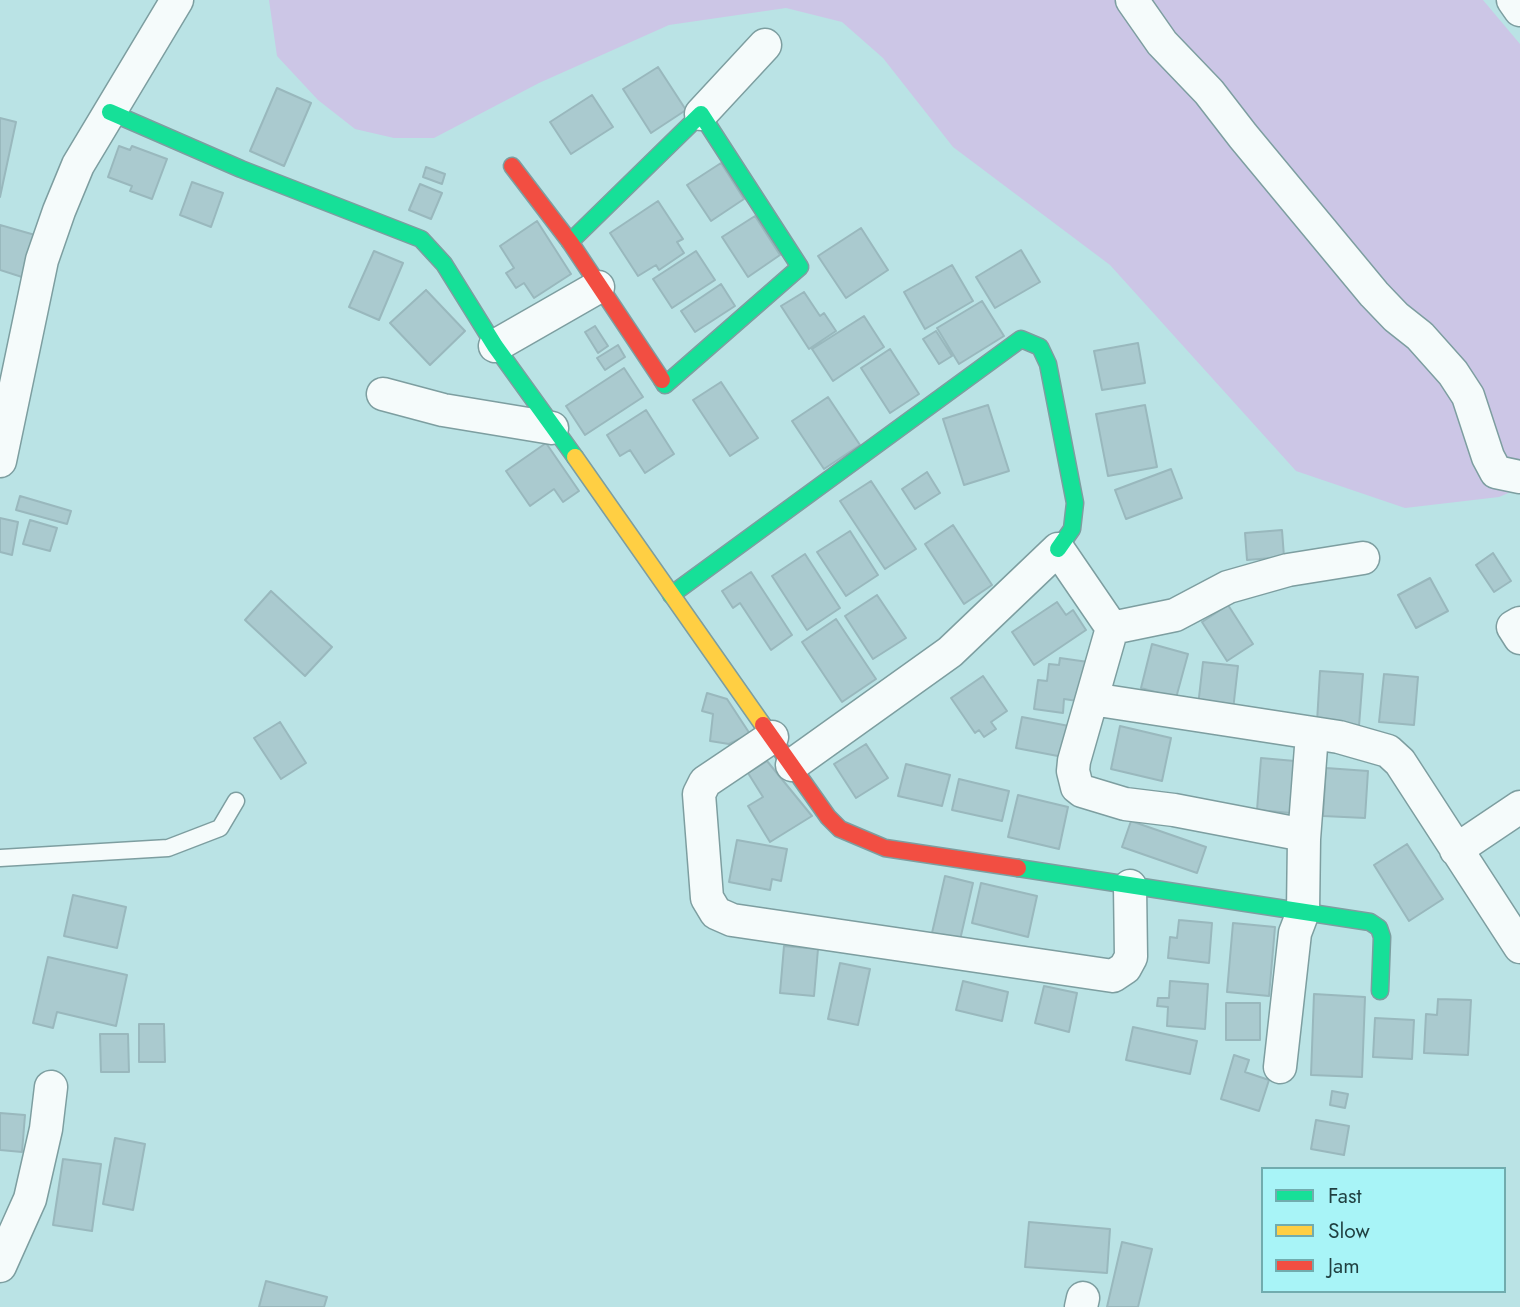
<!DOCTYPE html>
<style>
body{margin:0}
#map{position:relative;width:1520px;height:1307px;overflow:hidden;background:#bae3e5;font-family:Jost,sans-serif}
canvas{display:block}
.legend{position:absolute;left:1261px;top:1167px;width:245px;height:126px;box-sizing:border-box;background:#a8f4f7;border:2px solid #71acae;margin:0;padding:9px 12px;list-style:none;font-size:21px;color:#1f3f40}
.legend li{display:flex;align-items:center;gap:14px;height:35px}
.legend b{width:35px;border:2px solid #71acae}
</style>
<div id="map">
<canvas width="1520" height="1307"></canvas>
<ul class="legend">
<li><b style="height:9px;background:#16e098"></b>Fast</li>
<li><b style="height:9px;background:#ffcf43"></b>Slow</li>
<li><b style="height:9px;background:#f24e42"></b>Jam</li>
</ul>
</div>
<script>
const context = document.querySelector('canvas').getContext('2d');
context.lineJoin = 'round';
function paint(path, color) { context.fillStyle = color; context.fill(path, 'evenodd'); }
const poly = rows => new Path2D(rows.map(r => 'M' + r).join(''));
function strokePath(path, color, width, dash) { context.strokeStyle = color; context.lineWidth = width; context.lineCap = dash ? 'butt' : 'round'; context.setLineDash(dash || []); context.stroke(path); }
paint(poly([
 [269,0,1483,0,1520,44,1520,488,1499,497,1405,508,1296,471,1110,265,953,147,883,58,842,22,786,8,669,25,539,83,434,138,394,138,355,129,318,100,277,56]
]), '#ccc6e6');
const building = poly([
 [658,67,686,110,651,133,623,89,658,67],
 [277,88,311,103,284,166,250,151,277,88],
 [592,95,613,127,571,154,550,122,592,95],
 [0,118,16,122,0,197,0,118],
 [119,146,130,150,132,146,167,159,152,199,130,191,132,186,108,177,119,146],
 [721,163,744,199,711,221,687,185,721,163],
 [426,167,445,174,442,184,423,177,426,167],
 [192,182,223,193,211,227,180,215,192,182],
 [420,184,442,193,431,219,409,210,420,184],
 [658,201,683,239,677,242,684,253,659,270,656,265,638,276,610,233,658,201],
 [755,216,780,255,748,277,722,237,755,216],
 [537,221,571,274,534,298,524,283,516,288,506,273,514,268,500,246,537,221],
 [0,225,35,235,22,277,0,270,0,225],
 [861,228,888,270,846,298,818,256,861,228],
 [1021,250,1040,282,995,308,976,277,1021,250],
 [374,251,403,263,379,320,349,307,374,251],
 [696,251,715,280,672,308,653,279,696,251],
 [952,265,973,301,925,329,904,292,952,265],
 [721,284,735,306,695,332,681,311,721,284],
 [426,290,465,331,430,365,390,323,426,290],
 [804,292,820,316,824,313,836,331,809,349,781,306,804,292],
 [982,301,1004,336,959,364,937,328,982,301],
 [864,316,884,347,833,381,812,349,864,316],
 [595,326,608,346,598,353,585,332,595,326],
 [936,331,952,356,939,364,923,339,936,331],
 [1138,343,1145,383,1102,390,1094,351,1138,343],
 [618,345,625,357,605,370,597,358,618,345],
 [890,349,919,394,890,413,861,368,890,349],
 [624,368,643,397,585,435,566,406,624,368],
 [721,382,758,438,730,456,693,400,721,382],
 [828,397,860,445,824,469,792,421,828,397],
 [988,405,1009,471,964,485,943,419,988,405],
 [1145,405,1157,467,1108,476,1096,414,1145,405],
 [646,410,674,454,645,473,630,450,620,456,607,435,646,410],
 [546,443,579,491,563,502,554,489,530,506,506,471,546,443],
 [1171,469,1182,498,1126,519,1115,490,1171,469],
 [927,472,940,493,915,509,902,489,927,472],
 [871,481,916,549,885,569,840,501,871,481],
 [20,496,71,511,67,524,16,510,20,496],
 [0,518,18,522,12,555,0,552,0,518],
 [30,520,57,528,50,551,23,544,30,520],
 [953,525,992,585,964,604,925,544,953,525],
 [1282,530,1284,557,1247,560,1245,533,1282,530],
 [850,531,878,575,846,596,817,552,850,531],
 [1493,553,1511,581,1494,592,1476,565,1493,553],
 [805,554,840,608,807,630,772,576,805,554],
 [751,572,792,635,771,650,740,603,733,608,722,591,751,572],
 [1430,578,1448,611,1416,628,1398,595,1430,578],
 [271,591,332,647,305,676,245,620,271,591],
 [877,595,906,638,873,659,845,616,877,595],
 [1057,602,1066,615,1073,610,1086,630,1034,665,1012,632,1057,602],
 [1228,605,1253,644,1227,661,1202,622,1228,605],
 [836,619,876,679,842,702,802,642,836,619],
 [1152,644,1188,654,1176,698,1141,688,1152,644],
 [1060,658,1088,662,1084,702,1064,699,1063,713,1034,709,1038,680,1047,681,1049,664,1059,665,1060,658],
 [1203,662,1238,666,1233,710,1198,706,1203,662],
 [1320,671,1363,674,1359,726,1317,722,1320,671],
 [1384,674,1418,677,1414,725,1379,722,1384,674],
 [983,676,1007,711,991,722,996,729,984,737,979,730,975,733,951,698,983,676],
 [707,693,727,699,750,734,729,744,710,741,713,714,702,711,707,693],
 [1022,717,1069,726,1063,757,1016,748,1022,717],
 [280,722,306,763,281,779,254,738,280,722],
 [1120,726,1171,738,1162,781,1111,769,1120,726],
 [866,744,888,778,856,798,834,764,866,744],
 [1261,758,1295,761,1291,813,1257,810,1261,758],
 [767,761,812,816,770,842,748,806,763,797,748,773,767,761],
 [906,764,950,775,942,806,898,796,906,764],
 [1326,768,1368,771,1365,818,1323,816,1326,768],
 [959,779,1009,791,1002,821,952,810,959,779],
 [1018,795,1068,807,1059,849,1008,837,1018,795],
 [1131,821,1206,847,1197,873,1122,847,1131,821],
 [737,840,787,849,781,881,772,879,770,890,729,882,737,840],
 [1407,844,1443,899,1409,921,1374,865,1407,844],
 [945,876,973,883,960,940,932,933,945,876],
 [981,883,1037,896,1028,937,972,923,981,883],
 [73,895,126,907,117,948,64,936,73,895],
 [1179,920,1212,923,1209,963,1168,958,1170,937,1177,938,1179,920],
 [1233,923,1275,927,1269,996,1227,992,1233,923],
 [784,946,818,949,814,996,780,993,784,946],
 [48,957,127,975,116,1026,57,1012,53,1028,33,1023,48,957],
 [840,963,870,969,858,1025,828,1019,840,963],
 [963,981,1008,992,1002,1021,956,1010,963,981],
 [1170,981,1208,984,1205,1029,1167,1026,1168,1007,1157,1006,1158,998,1169,998,1170,981],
 [1044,986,1077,993,1069,1032,1035,1023,1044,986],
 [1314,994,1365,997,1362,1077,1311,1075,1314,994],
 [1438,999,1471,1000,1468,1055,1424,1053,1426,1014,1437,1015,1438,999],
 [1226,1003,1260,1003,1260,1040,1226,1040,1226,1003],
 [1375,1018,1414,1020,1412,1059,1373,1057,1375,1018],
 [139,1024,164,1024,165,1062,139,1062,139,1024],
 [1133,1027,1197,1041,1190,1074,1126,1060,1133,1027],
 [100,1034,128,1034,129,1072,101,1072,100,1034],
 [1234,1055,1249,1060,1245,1072,1269,1080,1259,1111,1221,1099,1234,1055],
 [1332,1091,1348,1094,1345,1108,1330,1105,1332,1091],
 [0,1113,25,1115,22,1152,0,1150,0,1113],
 [1316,1120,1349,1126,1344,1155,1311,1149,1316,1120],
 [115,1138,145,1144,133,1210,103,1204,115,1138],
 [63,1159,101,1164,92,1231,53,1225,63,1159],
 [1029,1222,1110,1229,1107,1273,1025,1267,1029,1222],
 [1122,1242,1152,1249,1138,1307,1107,1307,1122,1242],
 [266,1281,327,1297,324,1307,259,1307,266,1281]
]);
paint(building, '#aacacf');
strokePath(building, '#99b8bd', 2);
const lane = poly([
 [0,858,168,848,220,828,236,801]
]);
const street = poly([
 [1132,0,1162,43,1209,92,1243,136,1374,294,1396,317,1420,336,1453,373,1468,396,1488,457,1496,472,1520,477],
 [1513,0,1520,10],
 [701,114,765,45],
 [495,346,598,287],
 [383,394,443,410,552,428],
 [0,461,42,260,59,211,78,165,177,0],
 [1520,623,1513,627,1520,638],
 [1112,628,1175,615,1228,587,1288,570,1363,558],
 [1092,699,1339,737,1388,751,1400,762,1520,947],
 [772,737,705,782,699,794,707,898,716,913,732,920,1113,976,1125,968,1131,957,1130,886],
 [792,765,950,652,1058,549,1112,628,1074,761,1073,771,1077,787,1082,791,1125,804,1174,810,1299,834,1304,839],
 [1456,850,1520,807],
 [1280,1067,1295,933,1303,912,1304,839,1312,734],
 [0,1266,30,1199,46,1129,51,1087],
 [1081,1307,1083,1298]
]);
const fast = poly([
 [110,112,241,169,421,239,444,264,495,346,575,457],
 [570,242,701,114,800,267,665,385,662,380],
 [671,595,1021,339,1040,347,1048,364,1075,503,1072,529,1058,549],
 [1018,868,1370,922,1379,928,1382,937,1380,991]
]);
const slow = poly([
 [575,457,763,725]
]);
const jam = poly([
 [512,166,570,242,662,380],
 [763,725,828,817,840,829,885,848,1018,868]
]);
strokePath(lane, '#7d9ea0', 19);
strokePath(street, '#7d9ea0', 35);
strokePath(fast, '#7d9ea0', 19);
strokePath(slow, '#7d9ea0', 19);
strokePath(jam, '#7d9ea0', 19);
strokePath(lane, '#f5fbfb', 16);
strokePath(street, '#f5fbfb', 32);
strokePath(fast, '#16e098', 16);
strokePath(slow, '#ffcf43', 16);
strokePath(jam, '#f24e42', 16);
</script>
